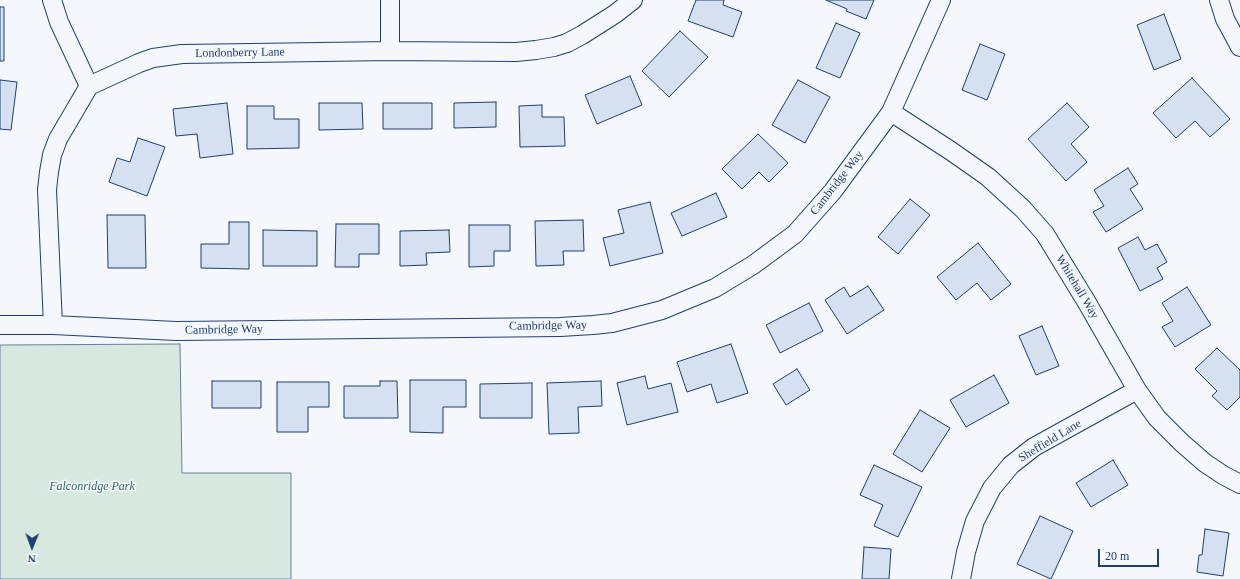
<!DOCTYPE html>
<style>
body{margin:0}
#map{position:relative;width:1240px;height:579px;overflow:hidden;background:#f4f7fb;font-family:"Times New Roman",serif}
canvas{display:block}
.north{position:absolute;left:12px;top:527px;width:40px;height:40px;-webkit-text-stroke:3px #f4f7fb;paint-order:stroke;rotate:181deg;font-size:11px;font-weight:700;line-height:16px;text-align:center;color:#1d3f73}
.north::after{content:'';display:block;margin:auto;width:14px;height:18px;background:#1d3f73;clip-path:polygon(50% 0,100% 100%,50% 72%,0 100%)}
.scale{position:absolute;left:1098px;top:549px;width:61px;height:18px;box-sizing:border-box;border:2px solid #1d3f73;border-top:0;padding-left:5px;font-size:12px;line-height:14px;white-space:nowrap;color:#1d3f73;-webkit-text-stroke:3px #f4f7fb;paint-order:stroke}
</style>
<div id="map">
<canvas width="1240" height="579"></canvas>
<div class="north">N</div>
<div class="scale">20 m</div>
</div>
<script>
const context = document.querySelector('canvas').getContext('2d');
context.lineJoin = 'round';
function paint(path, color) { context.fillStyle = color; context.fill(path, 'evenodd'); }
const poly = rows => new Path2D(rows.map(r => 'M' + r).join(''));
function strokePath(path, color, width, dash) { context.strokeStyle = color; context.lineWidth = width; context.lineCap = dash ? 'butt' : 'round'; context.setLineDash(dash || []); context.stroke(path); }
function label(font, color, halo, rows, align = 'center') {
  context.font = font + ' "Times New Roman",serif'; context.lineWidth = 3; context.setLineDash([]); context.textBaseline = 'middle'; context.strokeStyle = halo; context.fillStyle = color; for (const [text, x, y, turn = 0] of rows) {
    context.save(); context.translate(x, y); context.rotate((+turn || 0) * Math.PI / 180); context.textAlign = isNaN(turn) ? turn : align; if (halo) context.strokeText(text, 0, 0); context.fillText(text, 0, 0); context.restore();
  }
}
const green = poly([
 [180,344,182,473,291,473,291,579,0,579,0,345,180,344]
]);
paint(green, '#d7e8df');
strokePath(green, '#687fa3', 1);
const building = poly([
 [696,0,724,0,723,5,742,12,733,37,688,21,696,0],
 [826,0,874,0,866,19,846,11,847,9,826,0],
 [0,7,4,7,4,61,0,61,0,7],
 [1164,14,1181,59,1154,70,1137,25,1164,14],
 [836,23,860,33,840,78,816,68,836,23],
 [680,31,708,57,669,97,642,71,680,31],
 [980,44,1005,54,987,100,962,90,980,44],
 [630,76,642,105,597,124,585,95,630,76],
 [1192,78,1230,119,1210,137,1195,121,1176,138,1153,113,1192,78],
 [0,80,17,82,11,130,0,129,0,80],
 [798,80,830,97,805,143,772,125,798,80],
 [496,102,496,127,454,128,454,103,496,102],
 [227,103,233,154,200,158,197,134,176,136,173,109,227,103],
 [319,103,362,103,363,129,319,130,319,103],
 [383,103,432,103,432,129,383,129,383,103],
 [1067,103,1089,127,1071,144,1087,162,1066,181,1028,139,1067,103],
 [542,105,542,117,564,117,565,146,520,147,519,106,542,105],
 [247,106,274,106,274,119,299,119,299,148,247,149,247,106],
 [758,134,788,163,769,182,759,172,742,189,722,169,758,134],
 [138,138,165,147,147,196,109,182,117,158,130,162,138,138],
 [1128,168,1138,184,1130,189,1143,209,1106,232,1093,212,1104,206,1094,190,1128,168],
 [716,193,727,217,682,236,671,213,716,193],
 [910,199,930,215,898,254,878,237,910,199],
 [650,202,663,253,610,266,603,238,624,233,618,210,650,202],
 [107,215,145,215,146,268,108,268,107,215],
 [583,220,584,251,563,251,564,265,536,266,535,221,583,220],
 [229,222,249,222,249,269,201,268,201,244,229,244,229,222],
 [336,224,379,224,379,254,359,254,359,267,335,267,336,224],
 [469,225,510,225,510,251,494,251,494,266,469,267,469,225],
 [263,230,317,231,317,266,263,266,263,230],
 [449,230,450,252,426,253,427,265,400,266,400,231,449,230],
 [1138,237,1145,250,1157,244,1167,262,1157,268,1163,279,1140,291,1118,248,1138,237],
 [978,243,1011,284,991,300,977,283,956,300,937,277,978,243],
 [868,286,884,310,847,334,825,300,844,287,850,297,868,286],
 [1187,287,1211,325,1175,347,1162,327,1173,321,1162,303,1187,287],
 [809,303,823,331,780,353,766,325,809,303],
 [1042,326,1059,366,1036,375,1019,336,1042,326],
 [731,344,748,393,717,403,711,384,687,392,677,362,731,344],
 [1217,348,1240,370,1240,397,1227,410,1212,396,1217,391,1195,369,1217,348],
 [797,369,810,390,786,405,773,384,797,369],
 [994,375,1009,403,966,427,950,400,994,375],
 [645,376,648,389,671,383,678,412,627,425,617,383,645,376],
 [410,380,466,380,466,407,443,407,443,433,410,432,410,380],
 [212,381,261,381,261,408,212,408,212,381],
 [380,381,397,381,398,418,344,418,344,386,380,386,380,381],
 [601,381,602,406,578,407,579,433,549,434,547,383,601,381],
 [277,382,329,382,329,407,308,407,308,432,277,432,277,382],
 [532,383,532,418,480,418,480,384,532,383],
 [920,410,950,428,922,472,893,454,920,410],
 [1113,460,1128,485,1091,507,1076,483,1113,460],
 [874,465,922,487,898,537,874,526,883,505,860,495,874,465],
 [1040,516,1073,531,1051,579,1017,564,1040,516],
 [1205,529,1229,533,1223,576,1197,572,1199,555,1202,555,1205,529],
 [864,547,891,549,889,579,862,579,864,547]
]);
paint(building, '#d5e0f0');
strokePath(building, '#1d3f73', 1);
const street = poly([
 [52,0,59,22,89,86],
 [390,0,390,51],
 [1219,0,1225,19,1240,47],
 [891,112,951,151,988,177,1023,209,1045,234,1086,301,1137,390,1157,418,1182,443,1205,463,1223,475,1240,484],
 [0,325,53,325,176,331,560,327,593,325,612,323,662,310,715,288,753,265,795,234,833,191,891,112,941,0],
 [53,325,47,190,49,172,52,155,58,139,89,86,139,63,153,58,182,54,390,51,516,52,536,50,554,47,567,43,582,35,615,14,633,0],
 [961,579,966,552,975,521,992,488,1011,465,1034,447,1137,390]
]);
strokePath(street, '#1d3f73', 20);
strokePath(street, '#f4f7fb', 18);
label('12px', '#1d3f73', '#f4f7fb', [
 ["Londonberry Lane",240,53,-1],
 ["Cambridge Way",837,183,-52],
 ["Whitehall Way",1077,287,59],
 ["Cambridge Way",548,326,-1],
 ["Cambridge Way",224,330,-1],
 ["Sheffield Lane",1050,441,-31]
]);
label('italic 12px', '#2c6c60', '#f4f7fb', [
 ["Falconridge Park",92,487]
]);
</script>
